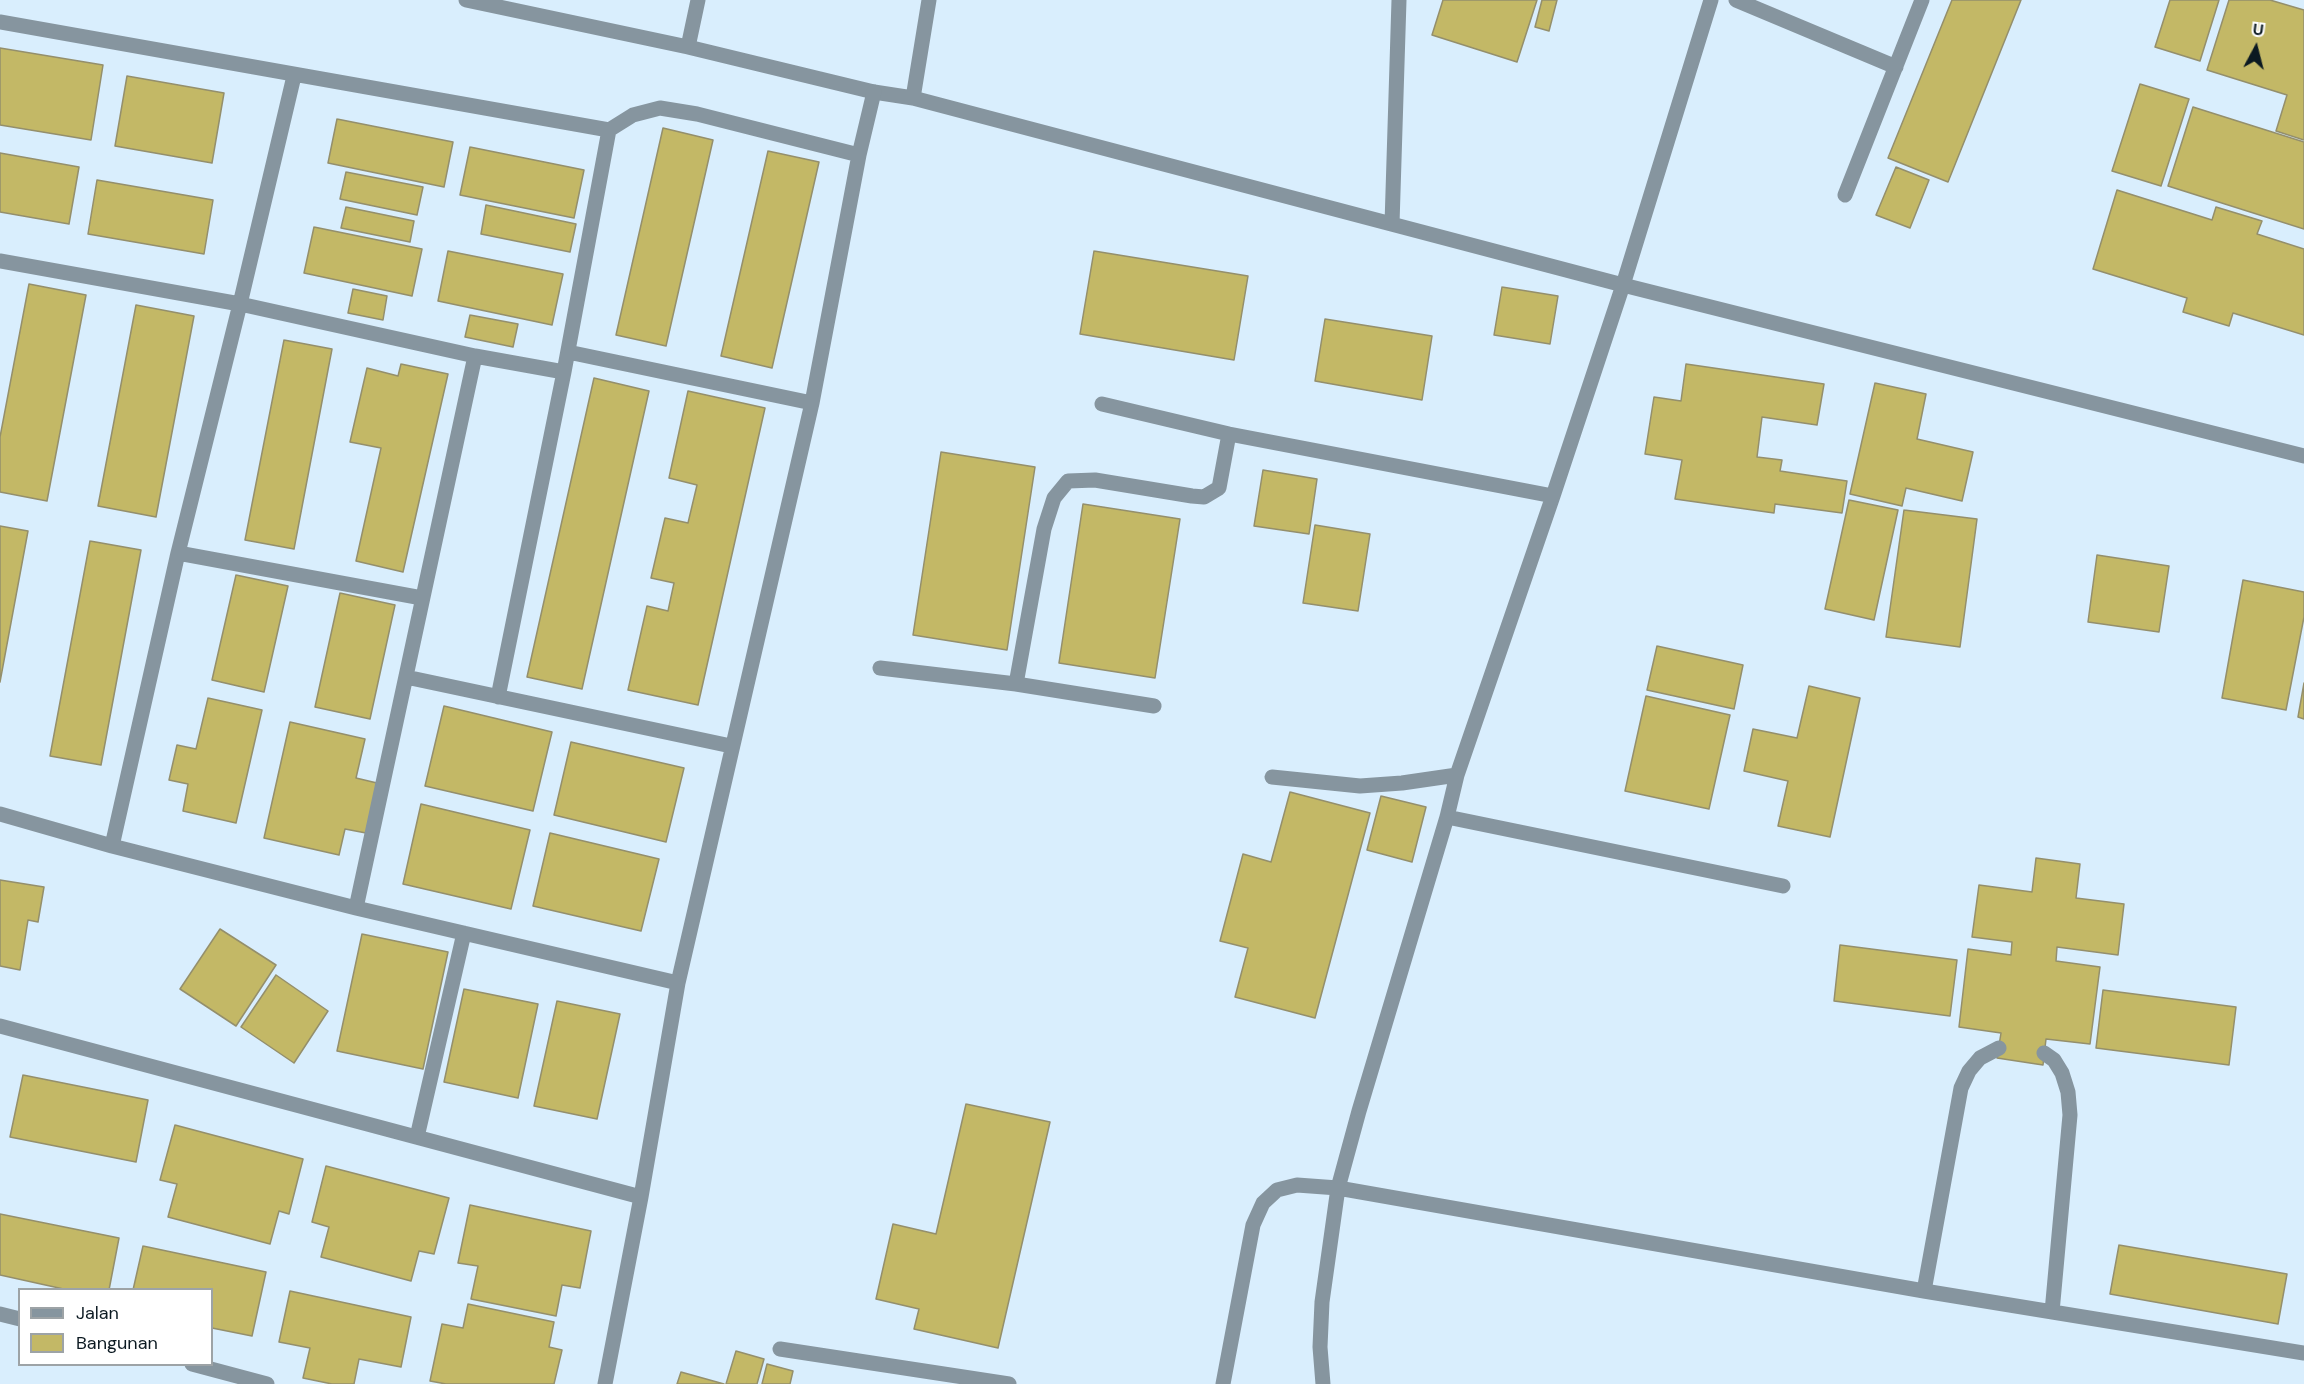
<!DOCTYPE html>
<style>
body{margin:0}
#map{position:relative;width:2304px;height:1384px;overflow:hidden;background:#d9eefd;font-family:"DM Sans",sans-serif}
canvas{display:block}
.legend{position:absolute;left:18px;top:1288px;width:195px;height:78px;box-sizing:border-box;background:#fff;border:2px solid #9da3a6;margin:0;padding:8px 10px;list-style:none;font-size:18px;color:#0b1921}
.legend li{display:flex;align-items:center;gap:12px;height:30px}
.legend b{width:30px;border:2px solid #9da3a6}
.north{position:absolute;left:2226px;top:18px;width:60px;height:60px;-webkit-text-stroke:4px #fff;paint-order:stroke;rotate:7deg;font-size:16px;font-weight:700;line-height:24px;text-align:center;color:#0b1921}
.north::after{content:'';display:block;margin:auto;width:21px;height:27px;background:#0b1921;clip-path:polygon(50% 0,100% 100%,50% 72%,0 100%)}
</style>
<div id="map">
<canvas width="2304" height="1384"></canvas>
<ul class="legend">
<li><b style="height:8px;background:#86959f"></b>Jalan</li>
<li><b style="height:16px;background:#c3b866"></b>Bangunan</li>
</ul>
<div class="north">U</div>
</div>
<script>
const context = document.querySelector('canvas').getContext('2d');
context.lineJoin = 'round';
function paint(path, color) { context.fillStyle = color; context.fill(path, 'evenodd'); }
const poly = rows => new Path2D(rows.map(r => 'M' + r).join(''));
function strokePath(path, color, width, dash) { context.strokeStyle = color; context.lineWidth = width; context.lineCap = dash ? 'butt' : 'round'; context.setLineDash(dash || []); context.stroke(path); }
const building = poly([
 [1443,0,1537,0,1517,62,1432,35,1443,0],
 [1542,0,1557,0,1549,31,1535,27,1542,0],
 [1952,0,2021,0,1948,182,1888,158,1952,0],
 [2170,0,2219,0,2200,61,2155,47,2170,0],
 [2229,0,2270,0,2304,10,2304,140,2276,131,2287,95,2207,70,2229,0],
 [0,48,103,65,91,140,0,125,0,48],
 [127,76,224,93,212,163,115,146,127,76],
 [2140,84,2189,99,2161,186,2112,171,2140,84],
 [2193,107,2304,142,2304,229,2168,186,2193,107],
 [337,119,453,142,444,187,328,163,337,119],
 [663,128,713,140,666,346,616,335,663,128],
 [470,147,584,170,574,218,460,195,470,147],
 [768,151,819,162,772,368,721,356,768,151],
 [0,153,79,167,69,224,0,212,0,153],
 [1896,167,1929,180,1910,228,1876,215,1896,167],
 [346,172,423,187,417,215,340,199,346,172],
 [97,180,213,200,204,254,88,234,97,180],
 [2117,190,2212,220,2216,207,2262,221,2257,234,2304,249,2304,335,2233,313,2229,326,2183,312,2187,298,2093,269,2117,190],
 [486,205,576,224,570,252,481,234,486,205],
 [346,207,414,221,410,242,341,228,346,207],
 [314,227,422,249,412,296,304,273,314,227],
 [448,251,563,274,552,325,438,301,448,251],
 [1094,251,1248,276,1234,360,1080,334,1094,251],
 [29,284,86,295,47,501,0,492,0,437,29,284],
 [1502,287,1558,296,1550,344,1494,335,1502,287],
 [353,289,387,296,383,320,348,313,353,289],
 [136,305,194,316,156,517,98,506,136,305],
 [470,315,518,324,513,347,465,337,470,315],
 [1325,319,1432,336,1422,400,1315,381,1325,319],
 [284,340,332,349,294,549,245,540,284,340],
 [401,364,448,374,403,572,356,561,381,448,350,442,367,368,398,376,401,364],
 [1686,364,1824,384,1817,425,1762,417,1757,457,1782,460,1780,471,1847,481,1842,513,1775,504,1774,513,1675,499,1682,460,1645,454,1654,397,1681,401,1686,364],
 [594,378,649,391,582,689,527,677,594,378],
 [1875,383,1926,394,1917,439,1973,452,1962,501,1906,488,1902,506,1850,494,1875,383],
 [688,391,765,408,698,705,628,690,647,606,668,611,674,583,651,578,665,518,688,523,697,485,669,478,688,391],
 [941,452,1035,467,1007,650,913,635,941,452],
 [1263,470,1317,479,1309,534,1254,526,1263,470],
 [1849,500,1898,510,1874,620,1825,609,1849,500],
 [1083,504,1180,519,1155,678,1059,663,1083,504],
 [1904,510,1977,519,1960,647,1886,637,1904,510],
 [1315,525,1370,534,1358,611,1303,603,1315,525],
 [0,526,28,531,0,682,0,526],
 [90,541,141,550,101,765,50,756,90,541],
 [2097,555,2169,566,2159,632,2088,622,2097,555],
 [236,575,288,586,264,692,212,680,236,575],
 [2243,580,2304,592,2304,617,2286,710,2222,698,2243,580],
 [340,593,395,605,370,719,315,707,340,593],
 [1657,646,1743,665,1734,709,1647,690,1657,646],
 [2304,683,2304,719,2298,717,2304,683],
 [1809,686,1860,698,1830,837,1778,826,1788,781,1744,771,1753,729,1797,738,1809,686],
 [1646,696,1730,715,1709,809,1625,791,1646,696],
 [208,698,262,710,236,823,183,811,188,784,169,780,177,745,196,749,208,698],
 [444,706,552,732,533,811,425,786,444,706],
 [290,722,365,739,356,778,377,783,366,833,345,829,339,855,264,838,290,722],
 [571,742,684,768,666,842,554,815,571,742],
 [1290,792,1370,813,1315,1018,1235,997,1248,948,1220,941,1243,854,1271,862,1290,792],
 [1381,796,1426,807,1412,862,1367,850,1381,796],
 [421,804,530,830,511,909,403,884,421,804],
 [550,833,659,859,641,931,533,906,550,833],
 [2036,858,2080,864,2076,898,2124,904,2118,955,2057,947,2056,961,2100,967,2090,1044,2046,1039,2043,1065,1997,1058,2001,1033,1959,1027,1968,949,2011,955,2012,942,1972,937,1979,885,2032,892,2036,858],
 [0,880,44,887,38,922,28,920,20,970,0,966,0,880],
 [220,929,276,965,236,1026,180,989,220,929],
 [362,934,448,952,423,1069,337,1051,362,934],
 [1840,945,1957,960,1950,1016,1834,1001,1840,945],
 [276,975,328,1011,294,1063,241,1027,276,975],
 [464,989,538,1004,518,1098,444,1082,464,989],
 [2103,990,2236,1007,2229,1065,2096,1048,2103,990],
 [557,1001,620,1014,597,1119,534,1106,557,1001],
 [23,1075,148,1100,136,1162,10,1137,23,1075],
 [966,1104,1050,1122,998,1348,914,1329,919,1309,876,1299,893,1224,936,1234,966,1104],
 [175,1125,303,1159,289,1214,279,1211,270,1244,168,1217,177,1184,160,1180,175,1125],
 [326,1166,449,1198,434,1254,419,1251,411,1281,321,1257,329,1227,312,1222,326,1166],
 [470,1205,591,1231,580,1288,562,1285,556,1316,471,1299,478,1266,458,1263,470,1205],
 [0,1214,119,1238,109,1290,68,1290,0,1275,0,1214],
 [2119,1245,2287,1274,2278,1324,2110,1294,2119,1245],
 [143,1246,266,1272,252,1336,212,1328,212,1290,133,1290,143,1246],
 [290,1291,411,1317,401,1367,359,1359,354,1384,332,1384,303,1378,310,1348,279,1342,290,1291],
 [468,1304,554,1322,549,1347,562,1350,554,1384,446,1384,430,1381,442,1324,463,1328,468,1304],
 [736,1351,764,1359,757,1384,726,1384,736,1351],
 [767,1364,793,1371,790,1384,762,1384,767,1364],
 [681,1372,724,1384,677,1384,681,1372]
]);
paint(building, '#c3b866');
strokePath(building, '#948f6c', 1.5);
strokePath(poly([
 [466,0,688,47,874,92,913,98,1623,285,2304,456],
 [1736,0,1896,67],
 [688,47,698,0],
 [913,98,929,0],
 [1845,195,1922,0],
 [1392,224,1399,0],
 [1102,404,1229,434,1553,496],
 [880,668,1016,684,1154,706],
 [1016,684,1044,529,1054,498,1068,481,1095,480,1192,496,1204,497,1219,488,1229,434],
 [1272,777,1360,786,1402,783,1457,775],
 [1447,817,1783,886],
 [2044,1053,2054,1060,2062,1073,2068,1092,2070,1115,2052,1312],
 [1924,1291,1961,1088,1969,1071,1980,1058,1999,1048],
 [780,1349,1009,1384],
 [1223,1384,1253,1225,1263,1203,1277,1190,1297,1185,1338,1188,1924,1291,2304,1353],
 [1323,1384,1320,1347,1322,1302,1338,1188,1359,1111,1447,817,1457,775,1553,496,1623,285,1711,0]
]), '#86959f', 15);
strokePath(poly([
 [0,22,609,130],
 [0,261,240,304,475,356,564,372],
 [568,352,812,403],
 [178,553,422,598],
 [406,677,731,746],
 [498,697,564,372,609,130,633,115,660,108,697,114,859,155],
 [0,814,112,846,356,908,678,983],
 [112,846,178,553,240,304,294,76],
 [356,908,475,356],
 [0,1026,641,1197],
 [417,1137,464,933],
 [0,1314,20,1319],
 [192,1364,267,1384],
 [605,1384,641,1197,678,983,812,403,859,155,874,92]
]), '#86959f', 15);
</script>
